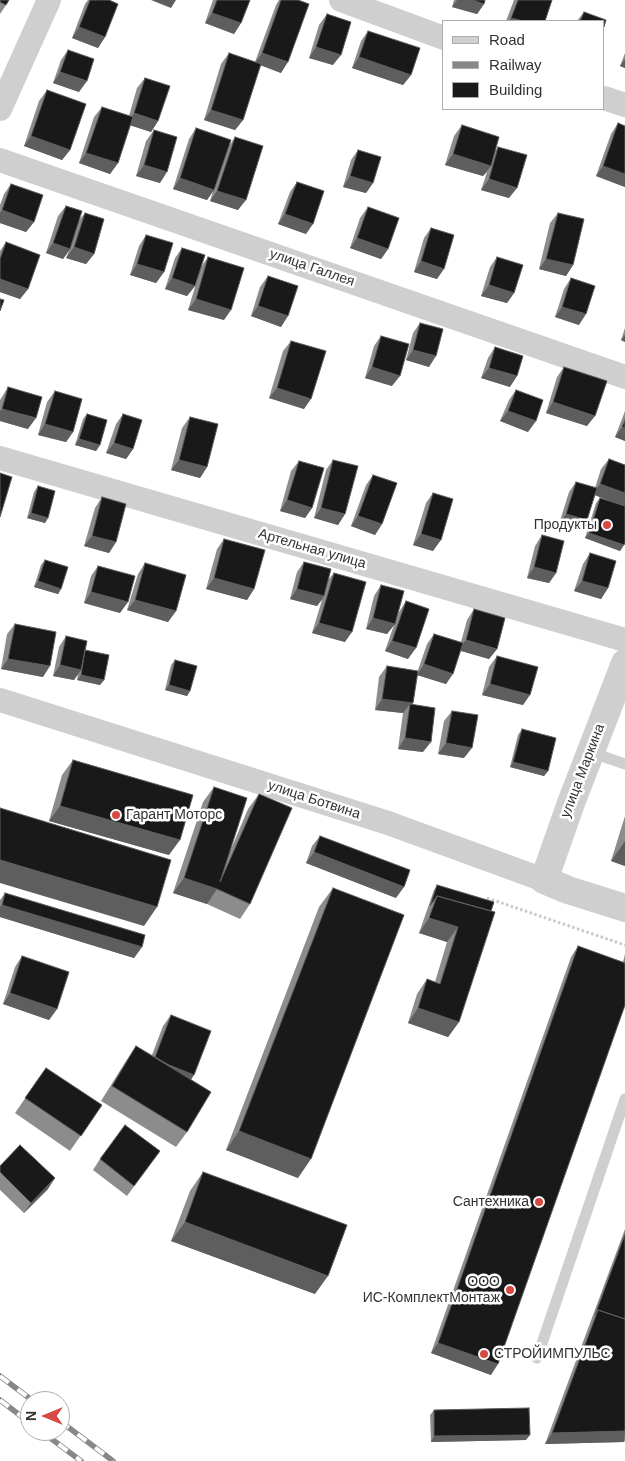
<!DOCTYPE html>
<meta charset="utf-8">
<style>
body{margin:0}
#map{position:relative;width:625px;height:1461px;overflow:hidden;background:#fff;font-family:Arial,sans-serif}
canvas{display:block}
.legend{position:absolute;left:442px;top:20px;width:162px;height:90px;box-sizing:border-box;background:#fff;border:1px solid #adadad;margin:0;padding:6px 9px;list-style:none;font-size:15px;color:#323232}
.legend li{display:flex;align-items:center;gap:10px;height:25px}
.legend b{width:25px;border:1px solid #adadad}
.north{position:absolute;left:20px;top:1391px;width:50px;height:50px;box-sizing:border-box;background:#fff;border:1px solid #adadad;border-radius:50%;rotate:270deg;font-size:14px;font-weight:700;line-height:20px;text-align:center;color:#323232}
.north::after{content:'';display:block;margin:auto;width:18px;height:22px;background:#d94943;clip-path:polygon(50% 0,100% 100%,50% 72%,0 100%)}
</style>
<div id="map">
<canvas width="625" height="1461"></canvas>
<ul class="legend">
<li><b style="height:6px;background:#cfcfcf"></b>Road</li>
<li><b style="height:6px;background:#878787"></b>Railway</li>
<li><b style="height:14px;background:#191919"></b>Building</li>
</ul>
<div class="north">N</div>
</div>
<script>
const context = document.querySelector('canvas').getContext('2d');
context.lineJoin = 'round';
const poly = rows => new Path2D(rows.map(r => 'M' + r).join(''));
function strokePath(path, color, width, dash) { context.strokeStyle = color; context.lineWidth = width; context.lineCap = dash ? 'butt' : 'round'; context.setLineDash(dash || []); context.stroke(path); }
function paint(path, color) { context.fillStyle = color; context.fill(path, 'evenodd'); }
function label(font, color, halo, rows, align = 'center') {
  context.font = font + ' Arial,sans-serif'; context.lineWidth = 5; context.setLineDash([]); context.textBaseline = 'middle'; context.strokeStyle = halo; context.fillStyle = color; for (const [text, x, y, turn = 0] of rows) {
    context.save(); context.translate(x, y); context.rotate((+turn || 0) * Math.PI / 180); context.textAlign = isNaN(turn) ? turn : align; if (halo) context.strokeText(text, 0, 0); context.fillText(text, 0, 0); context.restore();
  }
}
strokePath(poly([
 [487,898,625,945]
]), '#c9c9c9', 3, [2.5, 2.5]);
strokePath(poly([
 [590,752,625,764],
 [537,1358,625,1099]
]), '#cfcfcf', 11);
strokePath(poly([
 [341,0,444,38],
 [604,98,625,105],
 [0,109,49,0],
 [0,160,625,377],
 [0,458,625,640],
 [0,700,388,823,544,880]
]), '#cfcfcf', 24);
strokePath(poly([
 [625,663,571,803,544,880,568,890,625,908]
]), '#cfcfcf', 28);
const rail = poly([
 [0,1376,33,1401],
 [0,1400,30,1423],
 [60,1421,113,1461],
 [41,1431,81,1461]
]);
strokePath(rail, '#878787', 5.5);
strokePath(rail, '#fff', 4, [11]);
paint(poly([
 [0,0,6,5,0,14],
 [88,0,109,0,105,37,98,48,72,38,85,4],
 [213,0,250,0,241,23,234,34,205,23],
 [279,0,298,0,281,73,260,65,243,120,235,130,204,120,221,64,229,53,255,62,276,5],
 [454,0,485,0,484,4,477,14,452,7],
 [514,0,552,0,545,21,506,21],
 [584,12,604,21,577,21],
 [327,14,333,65,309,58,319,25],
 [368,31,411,75,403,85,352,68,361,41],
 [68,50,79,92,53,83,61,60],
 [625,53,625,68,620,66],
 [145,78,158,121,151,132,130,125,118,163,110,174,79,163,94,117,102,107,129,116,137,88],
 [47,90,70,150,62,160,24,146,39,101],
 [618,123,625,187,596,176,611,134],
 [462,125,495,151,498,147,509,198,481,190,487,172,483,176,445,165,454,136],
 [196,128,229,146,235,137,238,210,210,201,213,191,207,200,173,189,189,139],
 [154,130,160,183,136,176,146,141],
 [358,150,373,183,366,193,343,187,351,160],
 [297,182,306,234,278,224,290,192],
 [11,184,34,222,26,232,0,223,0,205,4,194],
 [66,206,79,220,85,213,94,254,86,264,66,258,69,251,63,259,46,253,58,216],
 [368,207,388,249,381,259,350,248,360,218],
 [558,213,573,265,566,276,539,269,550,223],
 [431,228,437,279,414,272,424,238],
 [146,235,164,272,156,283,130,275,139,246],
 [6,242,28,289,20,299,0,292,0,251],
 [182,248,195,286,187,296,165,289,175,258],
 [208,257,224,320,188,310,201,267],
 [497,257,514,293,507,303,481,296,490,267],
 [268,276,281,327,251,316,260,287],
 [571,278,579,325,555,317,564,289],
 [420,323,429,367,406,360,413,333],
 [625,328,625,342,621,340],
 [381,336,392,386,365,378,374,346],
 [291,341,304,409,269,398,283,351],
 [495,347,510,387,481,378,488,358],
 [564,367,587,426,546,413,557,377],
 [8,387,28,429,0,421,0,400],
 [516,390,528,432,500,421,509,400],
 [55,391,73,432,66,442,38,435,47,402],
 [625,411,625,441,615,437],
 [87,414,100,445,96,451,75,445,83,419],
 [123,414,133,449,126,459,106,453,116,424],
 [190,417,207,467,200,478,171,470,182,428],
 [609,459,625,465,625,543,620,551,585,538,596,503,600,498,618,504,595,495,587,520,580,531,559,524,569,492,576,482,595,488,601,469],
 [333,460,345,514,338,525,314,518,326,470],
 [299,461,312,508,305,518,280,511,291,471],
 [373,475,382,524,375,535,351,526,366,485],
 [38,486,48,518,45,523,27,518,34,492],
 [433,493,433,551,413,545,426,503],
 [102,497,116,542,109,553,84,546,95,508],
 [542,535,556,573,549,583,527,578,535,546],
 [224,539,254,589,247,600,206,589,217,549],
 [590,553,608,588,601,599,574,591,583,564],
 [45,560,61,589,58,594,34,587,41,565],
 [304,562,328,580,334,573,345,642,312,633,322,600,317,606,290,599,297,572],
 [145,563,176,611,168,622,127,610,138,574],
 [98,566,120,613,84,603,91,576],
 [381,585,395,621,399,612,406,601,408,659,385,651,394,625,387,634,366,629,374,596],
 [474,609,497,649,489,659,461,651,446,684,417,675,413,703,413,704,423,752,398,749,403,713,375,710,379,677,387,666,417,673,427,644,434,634,461,642,467,620],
 [15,624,43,677,1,669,7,634],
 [66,636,85,650,104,680,100,685,77,680,78,674,74,680,53,676,59,647],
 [497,656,523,705,482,695,489,667],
 [175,660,190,691,187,696,165,690,171,665],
 [452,711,464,758,438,754,444,721],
 [522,729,548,771,544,776,510,767,518,735],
 [73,760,169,855,49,821,62,775],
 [214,787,231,849,248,809,259,794,250,904,240,919,207,904,173,893,203,802],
 [625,816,625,866,611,861],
 [320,836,396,898,306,863,312,846],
 [437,885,494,902,459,1022,448,1037,408,1023,417,994,427,979,435,982,447,942,419,933,434,890],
 [333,888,298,1178,226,1150,319,907],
 [5,893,142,947,134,958,0,917,0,900],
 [578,946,623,962,625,954,625,1005,491,1375,431,1353,571,957],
 [22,956,57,1009,49,1020,3,1004,15,967],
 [171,1015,191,1079,187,1132,176,1147,101,1101,126,1061,136,1046,152,1055,163,1026],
 [46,1068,102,1105,70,1151,15,1113],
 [160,1151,127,1196,93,1170,100,1159],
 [0,1166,48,1189,24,1213,0,1190],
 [203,1172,315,1294,171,1241,190,1191],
 [625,1229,625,1441,624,1442,545,1444],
 [434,1410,526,1440,431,1442,430,1415]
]), '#8c8c8c');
paint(poly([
 [151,0,176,0,171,8],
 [457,0,472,0,484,4,477,14,452,7],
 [212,13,241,23,234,34,205,23],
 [511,18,523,21,509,21],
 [79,27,105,37,98,48,72,38],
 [316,47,341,55,333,65,309,58],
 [262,53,288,62,281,73,255,63],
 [359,57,411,75,403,85,352,68],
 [625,59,625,68,620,66],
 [60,72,87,81,79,92,53,83],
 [211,110,243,120,235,130,204,120],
 [134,113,158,121,151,132,126,124],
 [31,136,70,150,62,160,24,146],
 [86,153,118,163,110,174,79,163],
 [453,154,491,166,483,176,445,165],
 [144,165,167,172,160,183,136,176],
 [603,166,625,174,625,187,596,176],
 [350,176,373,183,366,193,343,187],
 [180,178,214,190,207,200,173,189],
 [489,179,517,188,509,198,481,190],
 [217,191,246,200,238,210,210,201],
 [2,210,34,222,26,232,0,223,0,213],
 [285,214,313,224,306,234,278,224],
 [357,238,388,249,381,259,350,248],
 [53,243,70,249,63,259,46,253],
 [74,247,94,254,86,264,66,258],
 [546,259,573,265,566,276,539,269],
 [421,261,444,269,437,279,414,272],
 [137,264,164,272,156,283,130,275],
 [172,278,195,286,187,296,165,289],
 [0,279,28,289,20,299,0,292],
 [489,285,514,293,507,303,481,296],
 [196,299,231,310,224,320,188,310],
 [258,306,288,316,281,327,251,316],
 [562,307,586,314,579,325,555,317],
 [625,335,625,342,621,340],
 [413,350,436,356,429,367,406,360],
 [372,367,400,376,392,386,365,378],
 [489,368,517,376,510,387,481,378],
 [277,388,311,399,304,409,269,398],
 [553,402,595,416,587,426,546,413],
 [2,409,36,418,28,429,0,421,0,411],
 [508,411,536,421,528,432,500,421],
 [45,424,73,432,66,442,38,435],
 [622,427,625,428,625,441,615,437],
 [79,439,100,445,96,451,75,445],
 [114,443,133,449,126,459,106,453],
 [179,460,207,467,200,478,171,470],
 [600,484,625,493,625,507,592,494],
 [287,500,312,508,305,518,280,511],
 [321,508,345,514,338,525,314,518],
 [31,513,48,518,45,523,27,518],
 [566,514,587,520,580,531,559,524],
 [358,516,382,524,375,535,351,526],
 [589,533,624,545,620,551,585,538],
 [421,534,441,540,433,551,413,545],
 [92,536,116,542,109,553,84,546],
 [534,567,556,573,549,583,527,578],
 [214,578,254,589,247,600,206,589],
 [38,581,61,589,58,594,34,587],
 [582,581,608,588,601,599,574,591],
 [297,589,324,596,317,606,290,599],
 [91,592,128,602,120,613,84,603],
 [135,600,176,611,168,622,127,610],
 [373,618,395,624,387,634,366,629],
 [319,623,352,632,345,642,312,633],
 [466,640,497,649,489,659,458,650],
 [392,641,416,648,408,659,385,651],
 [8,659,50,666,43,677,1,669],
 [424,664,453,674,446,684,417,675],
 [60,665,81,670,74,680,53,676],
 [81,675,104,680,100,685,77,680],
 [490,684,530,695,523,705,482,695],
 [169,685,190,691,187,696,165,690],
 [382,699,413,703,409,709,410,704,403,713,375,710],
 [405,738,431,742,423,752,398,749],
 [446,743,472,748,464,758,438,754],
 [513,762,548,771,544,776,510,767],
 [60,806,180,840,169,855,49,821],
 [625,841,625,866,611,861],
 [314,852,404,887,396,898,306,863],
 [0,860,157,907,144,926,0,883],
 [184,878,217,889,207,904,173,893],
 [2,905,142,947,134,958,0,917,0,907],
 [429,918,458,927,447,942,419,933],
 [10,993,57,1009,49,1020,3,1004],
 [418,1008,459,1022,448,1037,408,1023],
 [154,1060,194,1075,187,1086],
 [239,1131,311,1159,298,1178,226,1150],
 [55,1178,48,1189,24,1213,31,1203],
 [185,1222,328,1276,315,1294,171,1241],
 [438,1343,498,1364,491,1375,431,1353],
 [625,1431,624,1442,545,1444,552,1433],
 [530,1435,526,1440,431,1442,434,1436]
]), '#5e5e5e');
const building = poly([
 [0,0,9,0,6,5,0,2,0,0],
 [90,0,109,0,118,4,105,37,79,27,90,0],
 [217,0,250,0,241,23,212,13,217,0],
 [281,0,298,0,309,4,288,62,262,53,281,0],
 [472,0,485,0,484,4,472,0],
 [518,0,552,0,545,21,523,21,511,18,518,0],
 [584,12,606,20,604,27,604,21,580,21,584,12],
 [327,14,351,22,341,55,316,47,327,14],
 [368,31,420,48,411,75,359,57,368,31],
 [68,50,94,59,87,81,60,72,68,50],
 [229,53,261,64,243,120,211,110,229,53],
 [145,78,170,86,158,121,134,113,145,78],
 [47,90,86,104,70,150,31,136,47,90],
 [102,107,133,117,118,163,86,153,102,107],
 [618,123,625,126,625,174,603,166,618,123],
 [462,125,499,137,491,166,453,154,462,125],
 [196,128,231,140,214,190,180,178,196,128],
 [154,130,177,137,167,172,144,165,154,130],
 [235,137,263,146,246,200,217,191,235,137],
 [498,147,527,155,517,188,489,179,498,147],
 [358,150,381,157,373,183,350,176,358,150],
 [297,182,324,191,313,224,285,214,297,182],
 [11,184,43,195,34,222,2,210,11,184],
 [66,206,82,211,70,249,53,243,66,206],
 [368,207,399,218,388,249,357,238,368,207],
 [85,213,104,219,94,254,74,247,85,213],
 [558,213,584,219,573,265,546,259,558,213],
 [431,228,454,235,444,269,421,261,431,228],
 [146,235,173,243,164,272,137,264,146,235],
 [6,242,40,255,28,289,0,279,0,259,6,242],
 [182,248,205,255,195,286,172,278,182,248],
 [208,257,244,268,231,310,196,299,208,257],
 [497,257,523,265,514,293,489,285,497,257],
 [268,276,298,286,288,316,258,306,268,276],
 [571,278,595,286,586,314,562,307,571,278],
 [0,299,4,300,0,311,0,299],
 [420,323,443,329,436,356,413,350,420,323],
 [381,336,409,344,400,376,372,367,381,336],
 [291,341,326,351,311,399,277,388,291,341],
 [495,347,523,356,517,376,489,368,495,347],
 [564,367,607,381,595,416,553,402,564,367],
 [8,387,42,397,36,418,2,409,8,387],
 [516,390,543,400,536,421,508,411,516,390],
 [55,391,82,399,73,432,45,424,55,391],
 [87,414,107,420,100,445,79,439,87,414],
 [123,414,142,420,133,449,114,443,123,414],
 [190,417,218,424,207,467,179,460,190,417],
 [625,420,625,428,622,427,625,420],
 [609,459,625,465,625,493,600,484,609,459],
 [333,460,358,466,345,514,321,508,333,460],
 [299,461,324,468,312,508,287,500,299,461],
 [0,473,12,477,0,517,0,473],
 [373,475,397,483,382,524,358,516,373,475],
 [576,482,597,488,587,520,566,514,576,482],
 [38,486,55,491,48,518,31,513,38,486],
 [433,493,453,499,441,540,421,534,433,493],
 [102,497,126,504,116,542,92,536,102,497],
 [600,498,625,506,625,543,624,545,589,533,600,498],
 [542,535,564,541,556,573,534,567,542,535],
 [224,539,265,550,254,589,214,578,224,539],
 [590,553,616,561,608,588,582,581,590,553],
 [45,560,68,567,61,589,38,581,45,560],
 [304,562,331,569,324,596,297,589,304,562],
 [145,563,186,575,176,611,135,600,145,563],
 [98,566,135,576,128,602,91,592,98,566],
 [334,573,366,582,352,632,319,623,334,573],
 [381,585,404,591,395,624,373,618,381,585],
 [406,601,429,609,416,648,392,641,406,601],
 [474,609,505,618,497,649,466,640,474,609],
 [15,624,56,632,50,666,8,659,15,624],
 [434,634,463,643,453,674,424,664,434,634],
 [66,636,87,641,81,670,60,665,66,636],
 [85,650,109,655,104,680,81,675,85,650],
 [497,656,538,667,530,695,490,684,497,656],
 [175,660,197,666,190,691,169,685,175,660],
 [387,666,418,671,413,703,382,699,387,666],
 [410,704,435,708,431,742,405,738,410,704],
 [452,711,478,715,472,748,446,743,452,711],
 [522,729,556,738,548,771,513,762,522,729],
 [73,760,193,795,180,840,60,806,73,760],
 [214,787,247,798,220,882,259,794,292,808,250,904,217,889,184,878,214,787],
 [0,808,171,860,157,907,0,860,0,808],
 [320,836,410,870,404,887,314,852,320,836],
 [437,885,494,902,491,911,437,896,430,906,437,885],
 [333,888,404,915,311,1159,239,1131,333,888],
 [5,893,145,935,142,947,2,905,5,893],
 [437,896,495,912,459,1022,418,1008,427,979,440,984,458,927,429,918,437,896],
 [578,946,625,963,625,1005,498,1364,438,1343,578,946],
 [22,956,69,972,57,1009,10,993,22,956],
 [171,1015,211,1031,194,1075,169,1065,155,1057,171,1015],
 [136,1046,211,1092,187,1132,112,1086,136,1046],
 [46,1068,102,1105,81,1136,25,1098,46,1068],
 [125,1125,160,1151,134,1186,100,1159,125,1125],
 [20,1145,55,1178,31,1203,0,1172,0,1166,20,1145],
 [203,1172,347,1225,328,1276,185,1222,203,1172],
 [625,1234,625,1319,598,1310,595,1315,625,1234],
 [598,1310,625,1319,625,1431,552,1433,598,1310],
 [529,1408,530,1435,434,1436,434,1410,529,1408]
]);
paint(building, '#191919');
strokePath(building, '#5e5e5e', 1);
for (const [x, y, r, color] of [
 [607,525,5,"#d94943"],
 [116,815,5,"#d94943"],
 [539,1202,5,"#d94943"],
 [510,1290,5,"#d94943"],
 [484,1354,5,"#d94943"]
]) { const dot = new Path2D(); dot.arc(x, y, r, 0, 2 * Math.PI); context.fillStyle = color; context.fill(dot); strokePath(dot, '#fff', 2); }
label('14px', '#323232', '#fff', [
 ["улица Галлея",312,268,19],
 ["Артельная улица",312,549,16],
 ["улица Маркина",583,771,-69],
 ["улица Ботвина",314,800,18]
]);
label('14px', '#323232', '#fff', [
 ["Продукты",597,525],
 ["Гарант Моторс",126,815,"left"],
 ["Сантехника",529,1202],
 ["ООО",500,1282],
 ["ИС-КомплектМонтаж",500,1298],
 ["СТРОЙИМПУЛЬС",494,1354,"left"]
], 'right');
</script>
